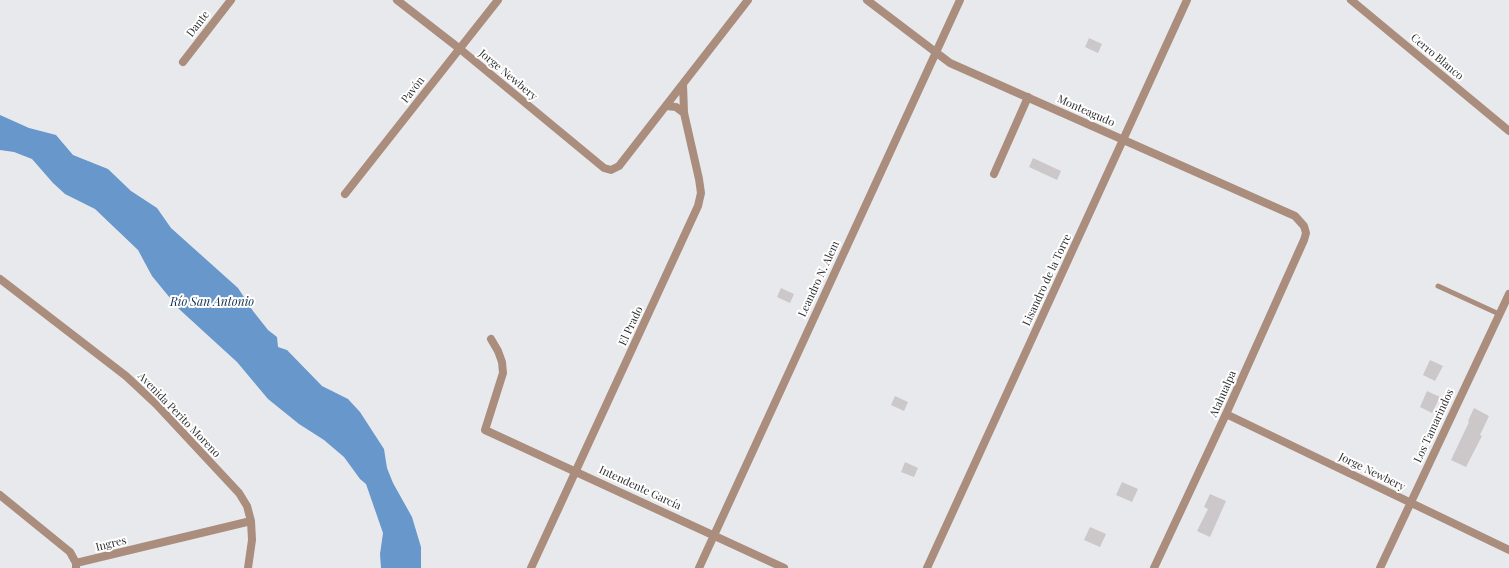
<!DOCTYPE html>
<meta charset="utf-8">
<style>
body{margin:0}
canvas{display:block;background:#e8e9ec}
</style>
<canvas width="1509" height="568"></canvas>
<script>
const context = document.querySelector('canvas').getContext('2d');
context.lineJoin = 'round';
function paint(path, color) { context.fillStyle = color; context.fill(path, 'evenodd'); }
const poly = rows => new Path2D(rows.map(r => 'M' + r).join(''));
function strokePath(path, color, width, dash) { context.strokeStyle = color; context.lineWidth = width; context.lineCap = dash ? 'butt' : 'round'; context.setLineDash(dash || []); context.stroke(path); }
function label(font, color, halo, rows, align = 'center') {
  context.font = font + ' "Playfair Display",serif'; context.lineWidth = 4; context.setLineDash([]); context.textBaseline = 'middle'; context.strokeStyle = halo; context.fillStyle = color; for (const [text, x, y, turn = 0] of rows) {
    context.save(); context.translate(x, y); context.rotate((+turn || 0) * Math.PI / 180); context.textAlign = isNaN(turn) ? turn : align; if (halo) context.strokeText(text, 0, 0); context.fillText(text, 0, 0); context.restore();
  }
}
paint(poly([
 [0,115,29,128,56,135,73,155,108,169,131,191,157,208,171,228,238,288,253,311,268,330,277,337,278,347,287,350,322,386,348,399,360,412,384,449,387,468,393,483,412,517,421,547,421,568,381,568,380,554,383,533,366,484,360,479,344,457,324,440,299,424,268,399,237,362,179,309,152,276,138,250,95,209,65,194,53,183,32,159,14,152,0,150]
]), '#6797cb');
paint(poly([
 [1089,38,1102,44,1098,53,1085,47],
 [1033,158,1061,171,1057,180,1029,167],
 [781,288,794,294,790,303,777,297],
 [1430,360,1443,366,1435,381,1423,375],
 [1427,391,1440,397,1432,413,1420,407],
 [895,396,908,402,904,411,891,405],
 [1474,408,1489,416,1480,435,1482,436,1466,467,1451,460,1469,422,1468,421],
 [905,462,918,468,914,477,901,472],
 [1122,482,1138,489,1132,502,1116,495],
 [1210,494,1226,501,1210,537,1197,531,1208,509,1204,507],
 [1090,527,1106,534,1100,547,1084,540]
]), '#ccc7c9');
strokePath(poly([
 [1438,286,1499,314]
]), '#aa8d7d', 5);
strokePath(poly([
 [397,0,460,49,604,168,611,170,619,166,748,0],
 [867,0,950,63,1295,216,1304,226,1306,233,1304,240,1226,414,1154,568],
 [1351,0,1509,131],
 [183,62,231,0],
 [666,106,676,107,684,113],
 [994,174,1028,97],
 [345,194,498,0],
 [0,279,126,376,156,404,239,493,247,506,251,521,252,540,248,568],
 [491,339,498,351,502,362,503,373,485,430,784,568],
 [1226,414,1509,550],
 [0,495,70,552,76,563,76,567],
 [76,563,251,521],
 [531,568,698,206,701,193,699,179,684,113,683,84],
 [699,568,960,0],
 [927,568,1187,0],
 [1380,568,1509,294]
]), '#aa8d7d', 8);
label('11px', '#2e2e30', '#fff', [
 ["Dante",198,24,-52],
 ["Cerro Blanco",1437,57,40],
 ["Jorge Newbery",508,75,40],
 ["Pavón",413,90,-52],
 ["Monteagudo",1086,111,24],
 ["Leandro N. Alem",819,279,-65],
 ["Lisandro de la Torre",1047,280,-65],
 ["El Prado",631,326,-65],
 ["Atahualpa",1223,394,-66],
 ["Avenida Perito Moreno",179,415,46],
 ["Los Tamarindos",1434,426,-65],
 ["Jorge Newbery",1372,472,26],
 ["Intendente García",640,488,25],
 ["Ingres",111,544,-14]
]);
label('italic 12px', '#0d3053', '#fff', [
 ["Río San Antonio",212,302]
]);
</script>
